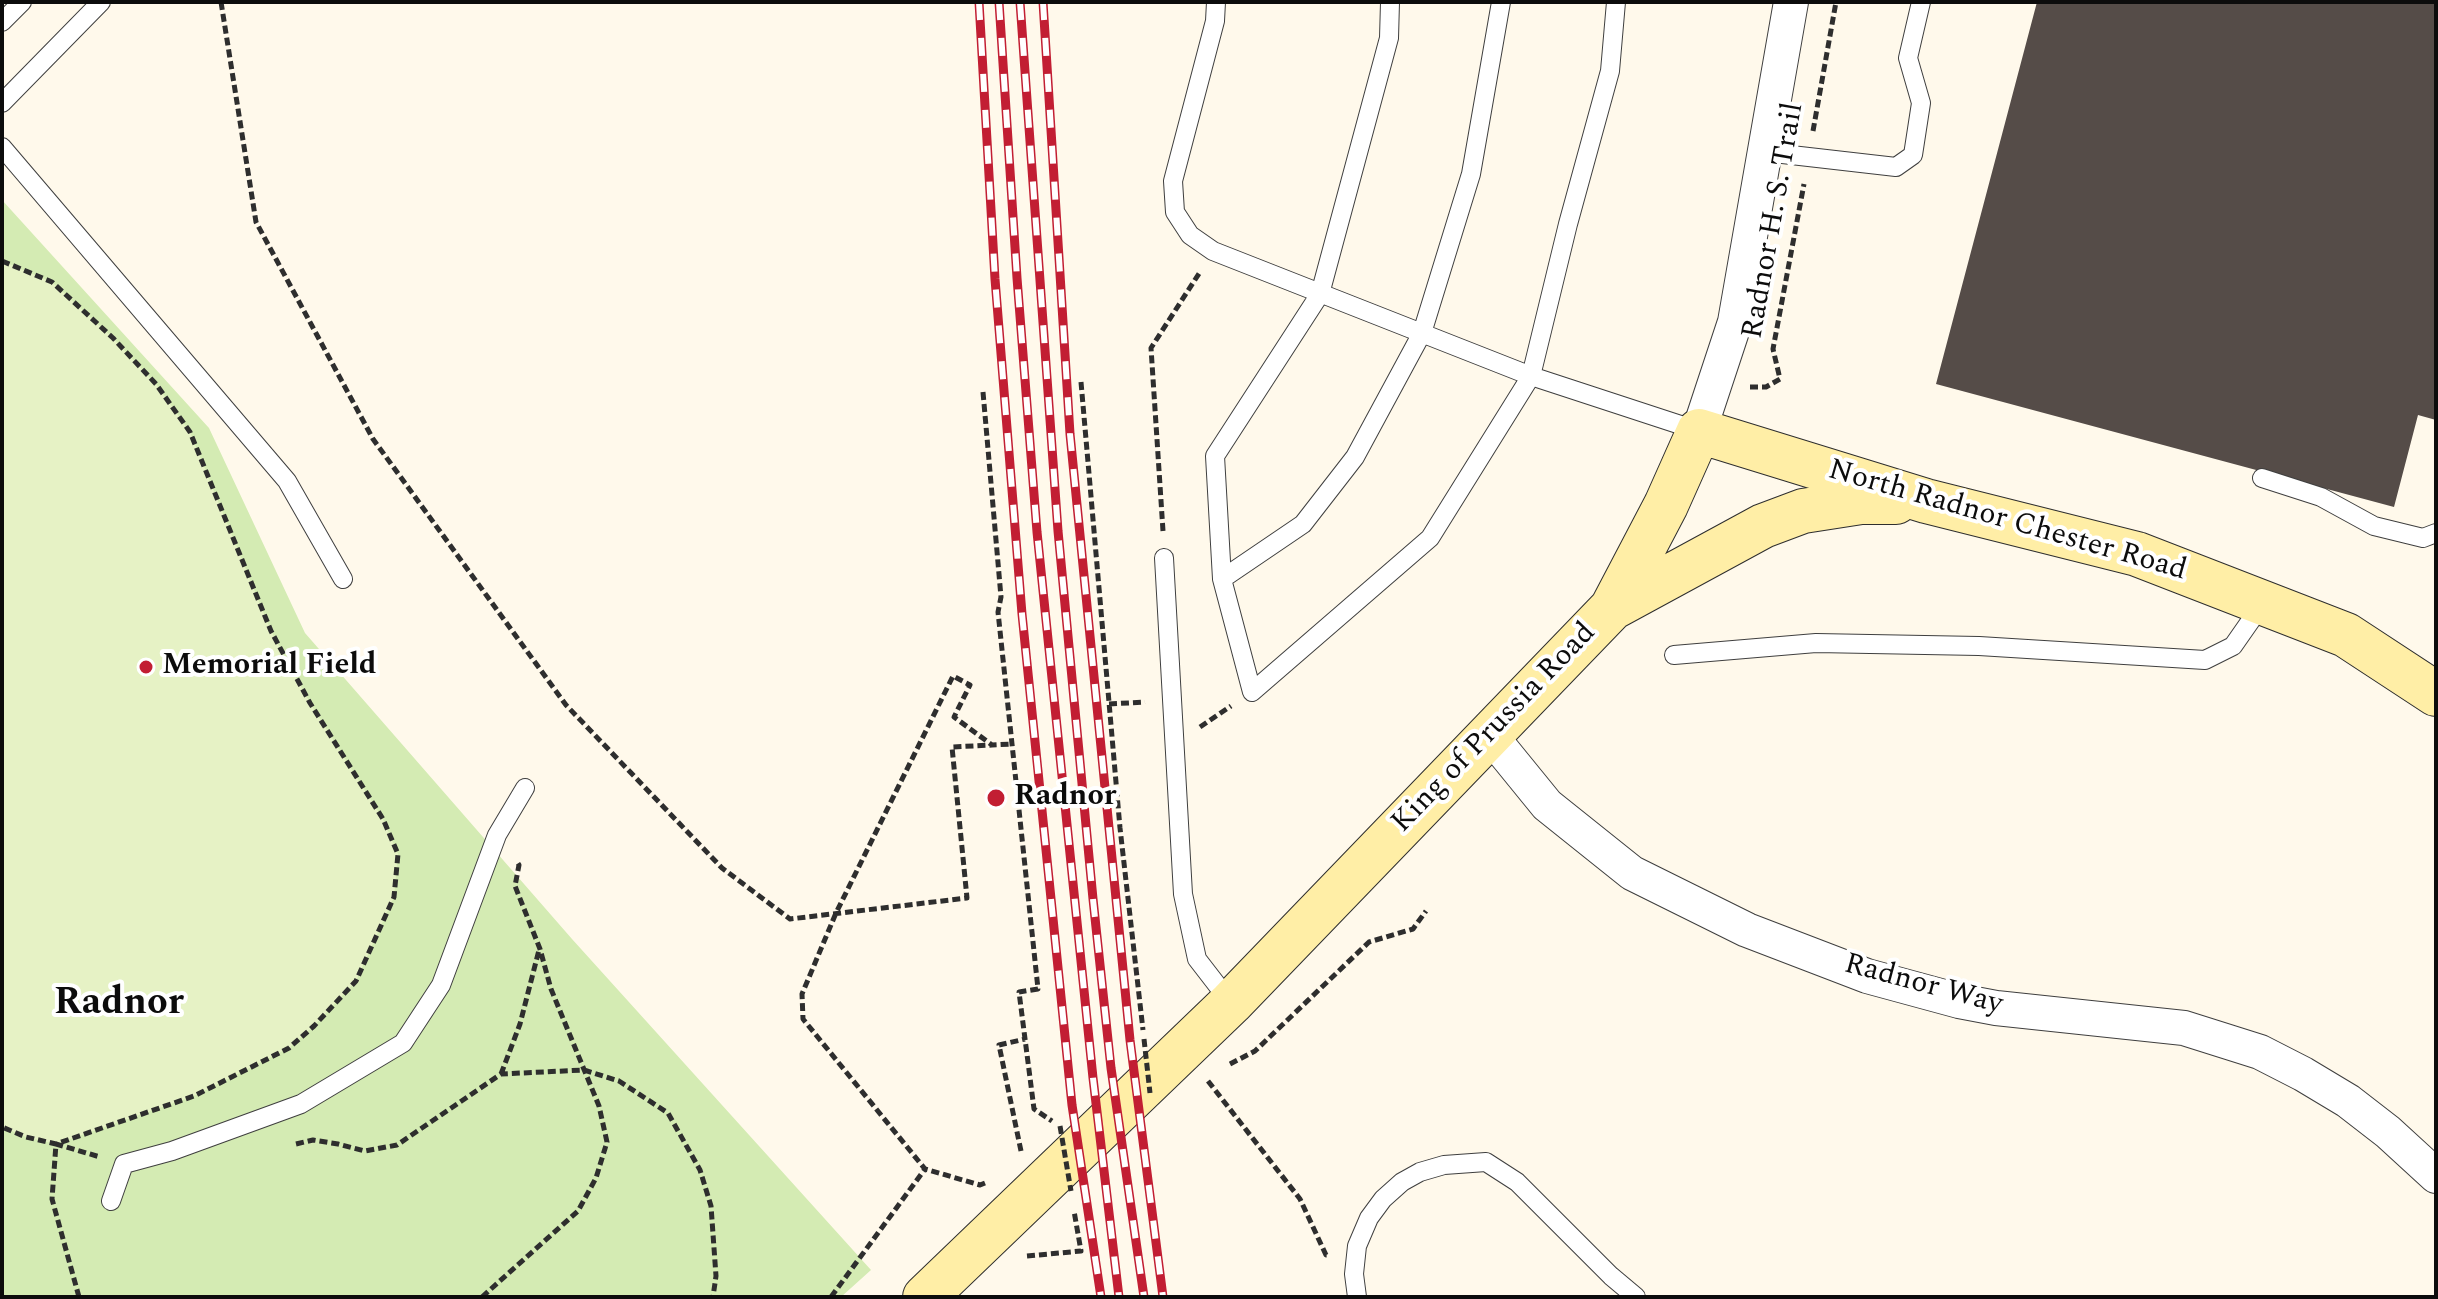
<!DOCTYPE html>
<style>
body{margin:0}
#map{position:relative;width:2438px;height:1299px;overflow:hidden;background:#fff9eb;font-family:Spectral,serif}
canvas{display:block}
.frame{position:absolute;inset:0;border:4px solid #0c0c0c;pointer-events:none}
</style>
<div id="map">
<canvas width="2438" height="1299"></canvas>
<div class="frame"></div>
</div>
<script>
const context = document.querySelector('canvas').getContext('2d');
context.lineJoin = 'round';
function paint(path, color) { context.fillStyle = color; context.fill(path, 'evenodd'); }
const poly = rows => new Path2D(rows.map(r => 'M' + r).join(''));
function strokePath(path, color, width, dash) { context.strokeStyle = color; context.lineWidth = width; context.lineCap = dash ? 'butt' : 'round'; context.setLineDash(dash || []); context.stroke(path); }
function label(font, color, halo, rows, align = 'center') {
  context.font = font + ' Spectral,serif'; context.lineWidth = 8; context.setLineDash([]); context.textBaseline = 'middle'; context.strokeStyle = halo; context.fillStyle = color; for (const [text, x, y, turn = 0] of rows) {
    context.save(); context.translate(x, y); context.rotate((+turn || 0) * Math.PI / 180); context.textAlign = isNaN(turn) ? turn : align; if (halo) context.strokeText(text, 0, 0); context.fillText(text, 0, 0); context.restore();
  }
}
paint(poly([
 [2,200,209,428,305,633,572,939,871,1270,841,1297,2,1297]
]), '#d4ebb3');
paint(poly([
 [2,261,52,282,113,338,156,384,190,432,271,631,310,703,383,819,398,854,394,897,356,981,314,1026,289,1048,194,1096,56,1144,26,1137,2,1127]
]), '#e6f2c5');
paint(poly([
 [2037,2,2436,2,2436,420,2418,415,2394,507,1936,384]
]), '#554c48');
const service = poly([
 [1216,2,1215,21,1173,181,1175,212,1190,235,1213,251,1531,376,1699,431],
 [1390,2,1389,38,1320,294,1215,456,1222,579,1252,692,1430,538,1531,376,1568,224,1610,71,1616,2],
 [2,22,22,2],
 [2,103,101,2],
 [2,147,287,481,343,579],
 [1765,152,1896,167,1913,155,1921,103,1908,58,1921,2],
 [2262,478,2321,497,2374,526,2423,538,2436,533],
 [1164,558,1183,894,1197,959,1231,1003],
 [1222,579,1303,524,1355,457,1422,333,1471,174,1501,2],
 [1674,655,1816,643,1979,646,2205,660,2233,646,2263,603],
 [111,1201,124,1164,172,1151,301,1104,403,1043,441,985,497,835,525,788],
 [1357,1297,1354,1274,1357,1246,1369,1218,1383,1199,1402,1182,1420,1172,1444,1165,1486,1162,1517,1182,1611,1276,1636,1297]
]);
const minor = poly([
 [1699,431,1735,322,1791,2],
 [1490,735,1547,805,1632,873,1747,930,1867,976,1959,1001,1996,1008,2184,1028,2260,1052,2303,1074,2348,1101,2388,1132,2436,1176]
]);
const secondary = poly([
 [1612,608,1763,526,1803,511,1861,502,1896,502],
 [925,1297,1231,1003,1612,608,1666,505,1699,431,1926,501,2137,554,2346,635,2436,694]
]);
strokePath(service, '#3f3f3f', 20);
strokePath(minor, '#3f3f3f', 36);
strokePath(secondary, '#2e2e2e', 46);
strokePath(poly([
 [221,2,256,222,373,439,566,705,722,868,790,919,967,898,952,747,992,745],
 [1813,131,1836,2],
 [2,261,52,282,113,338,156,384,190,432,271,631,310,703,383,819,398,854,394,897,356,981,314,1026,289,1048,194,1096,56,1144,26,1137,2,1127],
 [1081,382,1120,828,1143,1030],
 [1750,387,1766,387,1780,379,1773,349,1804,184],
 [983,392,1001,597,998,612,1038,989,1019,992,1034,1109,1052,1121],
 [1163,531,1151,348,1200,272],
 [1109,704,1145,702],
 [1200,727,1231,706],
 [1230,1064,1255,1051,1369,942,1413,929,1426,911],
 [501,1074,520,1024,539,950],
 [1208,1081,1300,1199,1326,1255,1329,1255],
 [296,1144,313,1140,338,1144,365,1151,397,1145,501,1074,584,1070,619,1081,668,1113,700,1170,711,1206,716,1276,713,1297],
 [1021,1151,999,1045,1025,1039],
 [985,1183,980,1185,925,1169,803,1019,802,994,836,913,953,676,970,685,954,717,992,745,1012,744],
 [1027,1256,1081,1251,1074,1211],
 [79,1297,52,1199,56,1144,100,1157],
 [482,1297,578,1211,596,1178,607,1142,599,1106,551,989,540,949,515,886,519,865,517,862],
 [831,1297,925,1169]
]), '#2e2e2e', 5, [8, 4]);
strokePath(service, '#fff', 18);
strokePath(minor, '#fff', 34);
strokePath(secondary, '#ffeea6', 44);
const rail = poly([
 [979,2,995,279,1022,614,1072,1105,1101,1297],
 [999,2,1017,278,1037,532,1093,1078,1119,1297],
 [1020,2,1058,531,1093,899,1111,1068,1144,1297],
 [1043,2,1070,434,1130,1040,1163,1297]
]);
strokePath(rail, '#c21e33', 9);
strokePath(rail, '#fff', 6, [18]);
strokePath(poly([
 [1144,1039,1150,1093],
 [1060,1126,1071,1191]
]), '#2e2e2e', 5, [8, 4]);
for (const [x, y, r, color] of [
 [146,667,8,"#c21e33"],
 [996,798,10,"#c21e33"]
]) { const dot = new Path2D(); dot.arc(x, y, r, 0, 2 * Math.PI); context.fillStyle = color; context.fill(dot); strokePath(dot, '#fff', 3); }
label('30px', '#0c0c0c', '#fff', [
 ["Radnor H. S. Trail",1775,221,-80],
 ["North Radnor Chester Road",2007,522,16],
 ["King of Prussia Road",1495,729,-46],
 ["Radnor Way",1923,986,15]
]);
label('bold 30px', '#0c0c0c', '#fff', [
 ["Memorial Field",162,667],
 ["Radnor",1014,798]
], 'left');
label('bold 38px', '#0c0c0c', '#fff', [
 ["Radnor",119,1006]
]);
</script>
